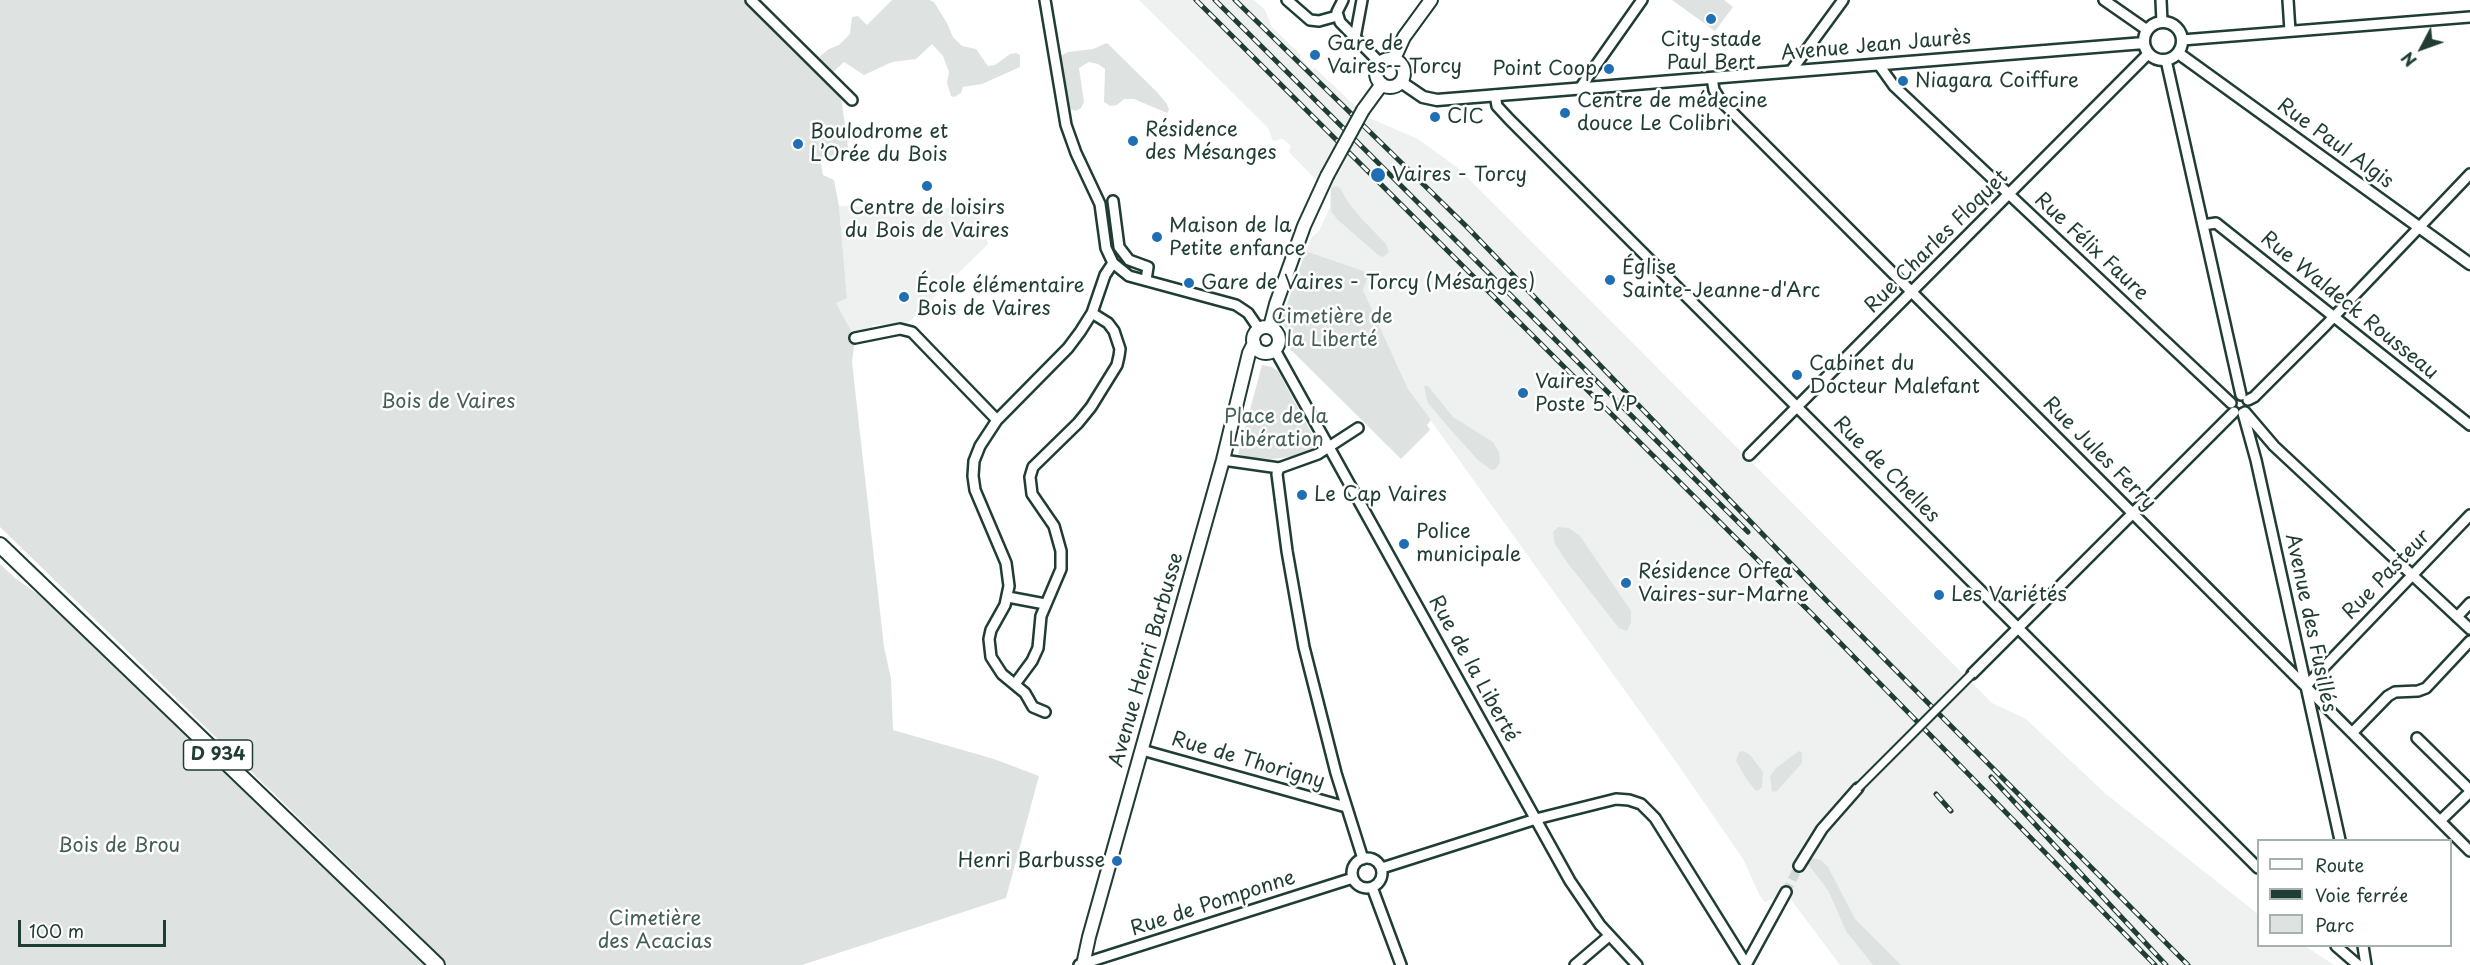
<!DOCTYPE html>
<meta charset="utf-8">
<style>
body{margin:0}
#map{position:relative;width:2470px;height:965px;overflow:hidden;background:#fff;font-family:"Playpen Sans",sans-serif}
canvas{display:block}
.legend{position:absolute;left:2257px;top:839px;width:195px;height:108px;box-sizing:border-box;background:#fff;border:2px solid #a5b1ae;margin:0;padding:8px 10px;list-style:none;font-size:18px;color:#1f3d34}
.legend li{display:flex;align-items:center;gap:12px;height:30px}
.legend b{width:30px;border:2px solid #a5b1ae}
.north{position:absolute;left:2392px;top:18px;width:60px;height:60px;-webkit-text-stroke:4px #fff;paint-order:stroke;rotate:229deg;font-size:16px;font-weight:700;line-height:24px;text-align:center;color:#1f3d34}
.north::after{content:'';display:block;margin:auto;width:21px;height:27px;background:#1f3d34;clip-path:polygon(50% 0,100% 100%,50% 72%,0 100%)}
.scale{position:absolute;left:18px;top:920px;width:148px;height:27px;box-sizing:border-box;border:3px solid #1f3d34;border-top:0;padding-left:8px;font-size:18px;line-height:21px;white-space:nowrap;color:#1f3d34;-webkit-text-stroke:4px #fff;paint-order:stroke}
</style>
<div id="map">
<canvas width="2470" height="965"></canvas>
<ul class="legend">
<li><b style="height:8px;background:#fff"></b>Route</li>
<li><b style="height:8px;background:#1f3d34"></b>Voie ferrée</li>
<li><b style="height:16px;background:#dee3e2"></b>Parc</li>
</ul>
<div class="north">N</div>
<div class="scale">100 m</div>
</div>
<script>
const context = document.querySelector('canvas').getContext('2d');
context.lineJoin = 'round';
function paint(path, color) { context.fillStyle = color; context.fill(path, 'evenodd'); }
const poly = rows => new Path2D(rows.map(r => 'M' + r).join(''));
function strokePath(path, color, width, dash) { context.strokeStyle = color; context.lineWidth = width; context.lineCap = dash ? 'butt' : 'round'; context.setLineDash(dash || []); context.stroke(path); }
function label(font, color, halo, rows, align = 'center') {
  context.font = font + ' "Playpen Sans",sans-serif'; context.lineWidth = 5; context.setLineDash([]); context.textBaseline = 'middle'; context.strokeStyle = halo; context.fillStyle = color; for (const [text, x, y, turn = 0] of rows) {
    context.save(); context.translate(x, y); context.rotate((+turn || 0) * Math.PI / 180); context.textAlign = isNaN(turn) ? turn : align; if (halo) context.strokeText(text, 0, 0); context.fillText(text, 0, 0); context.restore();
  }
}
paint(poly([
 [1139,0,1254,0,1265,10,1272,27,1301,55,1300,57,1312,70,1315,68,1367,117,1418,139,1458,168,1992,703,2026,719,2106,794,2258,914,2258,946,2305,946,2334,965,1840,965,1783,889,1777,897,1765,902,1760,896,1743,859,1674,759,1408,389,1363,290,1368,273,1306,251,1311,238,1319,231,1330,207,1331,184,1314,178,1289,152,1291,146,1283,139,1273,141,1268,128],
 [977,205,988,244,907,324,872,325,872,330,852,333,836,303,847,297,839,206,891,207,893,211,908,208,910,212]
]), '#eef1f0');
paint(poly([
 [0,0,745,0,790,49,840,96,842,104,849,154,820,158,823,175,834,180,839,206,847,298,836,303,855,338,852,362,884,647,891,678,893,730,994,759,1039,776,1006,898,802,965,446,965,420,936,0,527],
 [892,0,929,0,934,2,947,23,953,37,962,46,976,49,988,66,995,65,1010,54,1016,53,1020,55,1020,67,982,84,963,87,961,93,954,97,951,96,947,83,949,72,943,56,932,44,916,59,892,62,864,75,844,62,831,74,824,68,820,61,820,56,829,49,839,45,850,34,852,17,858,16,867,25],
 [1672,0,1724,0,1733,7,1715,31],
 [1107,43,1157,92,1167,104,1169,110,1167,113,1134,99,1124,99,1117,105,1110,106,1104,102,1105,69,1098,64,1089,62,1079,68,1084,102,1081,108,1076,111,1070,109,1061,101,1058,57,1068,52,1093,49],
 [1336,186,1340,188,1348,202,1360,217,1386,244,1389,252,1383,257,1378,255,1337,219,1331,211,1331,188],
 [1306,251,1369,273,1363,290,1408,389,1431,420,1427,425,1430,430,1401,459,1288,347,1289,334,1281,321],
 [1262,365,1272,367,1278,371,1318,445,1315,450,1295,456,1273,459,1249,458,1238,454],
 [1424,386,1428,386,1453,417,1493,442,1499,452,1500,462,1496,469,1491,470,1478,460,1450,429,1428,403],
 [1558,527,1569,528,1580,536,1631,611,1631,622,1627,631,1619,628,1566,561,1555,544,1553,532],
 [0,564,15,578,53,605,428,965,0,965],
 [1744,751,1750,755,1763,772,1762,787,1759,790,1756,791,1747,780,1736,761,1739,752],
 [1799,751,1802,753,1802,763,1777,791,1772,792,1770,776,1776,768],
 [1813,858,1821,860,1828,867,1855,919,1901,965,1873,965,1846,931,1828,890,1808,864,1808,861]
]), '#dee3e2');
strokePath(poly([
 [1786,892,1799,866]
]), '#d2d8d6', 9, [9, 4.5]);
const minor = poly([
 [751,0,852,100],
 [1045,0,1066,125,1076,153,1100,204,1106,248,1113,263,1129,276,1236,305,1248,313,1259,329],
 [1287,0,1310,20,1319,21,1337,16],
 [1343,0,1337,12,1340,22,1380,63],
 [2104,0,2147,30],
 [2161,0,2162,22],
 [2288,0,2290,31],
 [1355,38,1362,0],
 [2182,40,2470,17],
 [2166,60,2241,395],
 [1879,65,1894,86,2231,403],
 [1791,71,1843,0],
 [1712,78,1714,90,1721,101,2470,851],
 [1580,88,1642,0],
 [1495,95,1497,106,1509,119,2258,868],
 [1113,201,1119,247,1129,260,1148,267,1146,280],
 [2203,225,2216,223,2470,425],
 [855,338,900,329,912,332,997,420],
 [1275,350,1570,881,1600,925,1637,965],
 [2248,400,2254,397,2326,325,2470,174],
 [2245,412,2274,446,2470,629],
 [2243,413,2256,460,2340,840],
 [1749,455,2148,54],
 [1223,460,1279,468,1318,454,1358,428],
 [1279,468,1277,474,1287,551,1304,647,1336,773,1363,859],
 [1008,597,1045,604],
 [2457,617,2470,603],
 [1972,674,2234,412],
 [1015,684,1032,661,1038,648,1041,616,1061,569,1061,551,1054,526,1032,494,1030,477,1033,467,1078,423,1091,407,1117,365,1119,356,1120,349,1114,331,1108,323,1092,313],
 [2306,686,2470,515],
 [1045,712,1033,707,1025,693,1002,674,991,657,989,639,991,630,1005,605,1009,586,1006,563,975,490,973,476,974,461,980,446,997,420,1068,348,1080,332,1092,313,1105,275,1113,263],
 [2352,733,2388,696,2395,692,2418,691,2426,688,2470,641],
 [2417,738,2470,790],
 [1142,750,1346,807],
 [2440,821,2470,792],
 '1352 873a15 15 0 1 1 30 0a15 15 0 1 1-30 0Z',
 [1799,866,1822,829,1858,788],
 [1382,868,1536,819,1616,799,1629,800,1641,804,1655,818,1746,964],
 [1372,887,1401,965],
 [2336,946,2358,965],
 [2363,946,2366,965],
 [1079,965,1353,878],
 [1575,965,1609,936],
 [1746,965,1786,892]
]);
const tertiary = poly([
 '2144 41a19 19 0 1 1 38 0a19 19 0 1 1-38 0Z',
 [2178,53,2470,264],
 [1401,82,1423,97,1437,100,2144,43]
]);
const secondary = poly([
 [1394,59,1404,37,1431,0],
 '1376 73a14 14 0 1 1 28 0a14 14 0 1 1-28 0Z',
 [1363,110,1382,84],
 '1253 340a13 13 0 1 1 26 0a13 13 0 1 1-26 0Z',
 [1270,327,1276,304,1304,226,1327,176],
 [1083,965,1089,937,1223,460,1249,353,1254,343]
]);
const primary = poly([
 [0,545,437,965]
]);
strokePath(minor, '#1f3d34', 14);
strokePath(tertiary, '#1f3d34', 15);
strokePath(secondary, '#1f3d34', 16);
strokePath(primary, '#1f3d34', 18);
strokePath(minor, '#fff', 9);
strokePath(tertiary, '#fff', 10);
strokePath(secondary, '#fff', 12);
strokePath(primary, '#fff', 14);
const rail = poly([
 [1196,0,1811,613,2155,965],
 [1215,0,1748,532],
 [1235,0,1466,226,1825,599,2188,965],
 [1991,777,2166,965],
 [1936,794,1951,811]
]);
strokePath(rail, '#1f3d34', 5);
strokePath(rail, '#fff', 3, [9]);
const pedestrianBridge = poly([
 [1858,788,1972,674]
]);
const secondaryBridge = poly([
 [1327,176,1363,110]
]);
strokePath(pedestrianBridge, '#1f3d34', 11, []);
strokePath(secondaryBridge, '#1f3d34', 16, []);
strokePath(pedestrianBridge, '#fff', 7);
strokePath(secondaryBridge, '#fff', 12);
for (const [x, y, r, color] of [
 [1711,19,6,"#1f6fb2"],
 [1315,55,6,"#1f6fb2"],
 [1609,69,6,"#1f6fb2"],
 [1903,81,6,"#1f6fb2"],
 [1565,113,6,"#1f6fb2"],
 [1435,117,6,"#1f6fb2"],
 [1133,141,6,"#1f6fb2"],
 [798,144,6,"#1f6fb2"],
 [1378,175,8,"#1f6fb2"],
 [927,186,6,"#1f6fb2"],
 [1157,237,6,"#1f6fb2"],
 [1610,280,6,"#1f6fb2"],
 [1189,283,6,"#1f6fb2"],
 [904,297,6,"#1f6fb2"],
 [1797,375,6,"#1f6fb2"],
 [1523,393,6,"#1f6fb2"],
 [1302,495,6,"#1f6fb2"],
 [1404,544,6,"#1f6fb2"],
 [1626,583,6,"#1f6fb2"],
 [1939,595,6,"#1f6fb2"],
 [1117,861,6,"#1f6fb2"]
]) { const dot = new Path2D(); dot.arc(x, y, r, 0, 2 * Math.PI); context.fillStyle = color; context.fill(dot); strokePath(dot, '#fff', 2); }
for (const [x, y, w] of [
 [218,755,69]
]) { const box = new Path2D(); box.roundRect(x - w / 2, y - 15, w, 30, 4.5); context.fillStyle = '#fff'; context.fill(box); strokePath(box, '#1f3d34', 1.5); }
label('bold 18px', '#1f3d34', null, [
 ["D 934",218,755]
]);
label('20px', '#1f3d34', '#fff', [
 ["City-stade",1711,40,"center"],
 ["Paul Bert",1711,63,"center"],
 ["Gare de",1327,44],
 ["Vaires - Torcy",1327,67],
 ["Point Coop",1597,69,"right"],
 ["Niagara Coiffure",1915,81],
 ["Centre de médecine",1577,101],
 ["douce Le Colibri",1577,124],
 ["CIC",1447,117],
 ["Résidence",1145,130],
 ["des Mésanges",1145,153],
 ["Boulodrome et",810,132],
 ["L’Orée du Bois",810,155],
 ["Vaires - Torcy",1392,175],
 ["Centre de loisirs",927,208,"center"],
 ["du Bois de Vaires",927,231,"center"],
 ["Maison de la",1169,226],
 ["Petite enfance",1169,249],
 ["Église",1622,268],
 ["Sainte-Jeanne-d'Arc",1622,291],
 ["Gare de Vaires - Torcy (Mésanges)",1201,283],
 ["École élémentaire",916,286],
 ["Bois de Vaires",916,309],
 ["Cabinet du",1809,364],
 ["Docteur Malefant",1809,387],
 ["Vaires",1535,382],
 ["Poste 5 VP",1535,405],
 ["Le Cap Vaires",1314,495],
 ["Police",1416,532],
 ["municipale",1416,555],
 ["Résidence Orfea",1638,572],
 ["Vaires-sur-Marne",1638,595],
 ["Les Variétés",1951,595],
 ["Henri Barbusse",1105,861,"right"]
], 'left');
label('20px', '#1f3d34', '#fff', [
 ["Avenue Jean Jaurès",1876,46,-5],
 ["Rue Paul Algis",2335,144,36],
 ["Rue Charles Floquet",1937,242,-45],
 ["Rue Félix Faure",2091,247,43],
 ["Rue Waldeck Rousseau",2349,306,39],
 ["Rue Jules Ferry",2099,454,45],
 ["Rue de Chelles",1886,470,45],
 ["Rue Pasteur",2387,575,-46],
 ["Avenue des Fusillés",2310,623,78],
 ["Avenue Henri Barbusse",1147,660,-74],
 ["Rue de la Liberté",1473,669,61],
 ["Rue de Thorigny",1248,761,16],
 ["Rue de Pomponne",1213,904,-18]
]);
label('20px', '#455e57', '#fff', [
 ["Cimetière de",1332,317],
 ["la Liberté",1332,340],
 ["Bois de Vaires",448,402],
 ["Place de la",1276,417],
 ["Libération",1276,440],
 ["Bois de Brou",119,846],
 ["Cimetière",655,919],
 ["des Acacias",655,942]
]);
</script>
